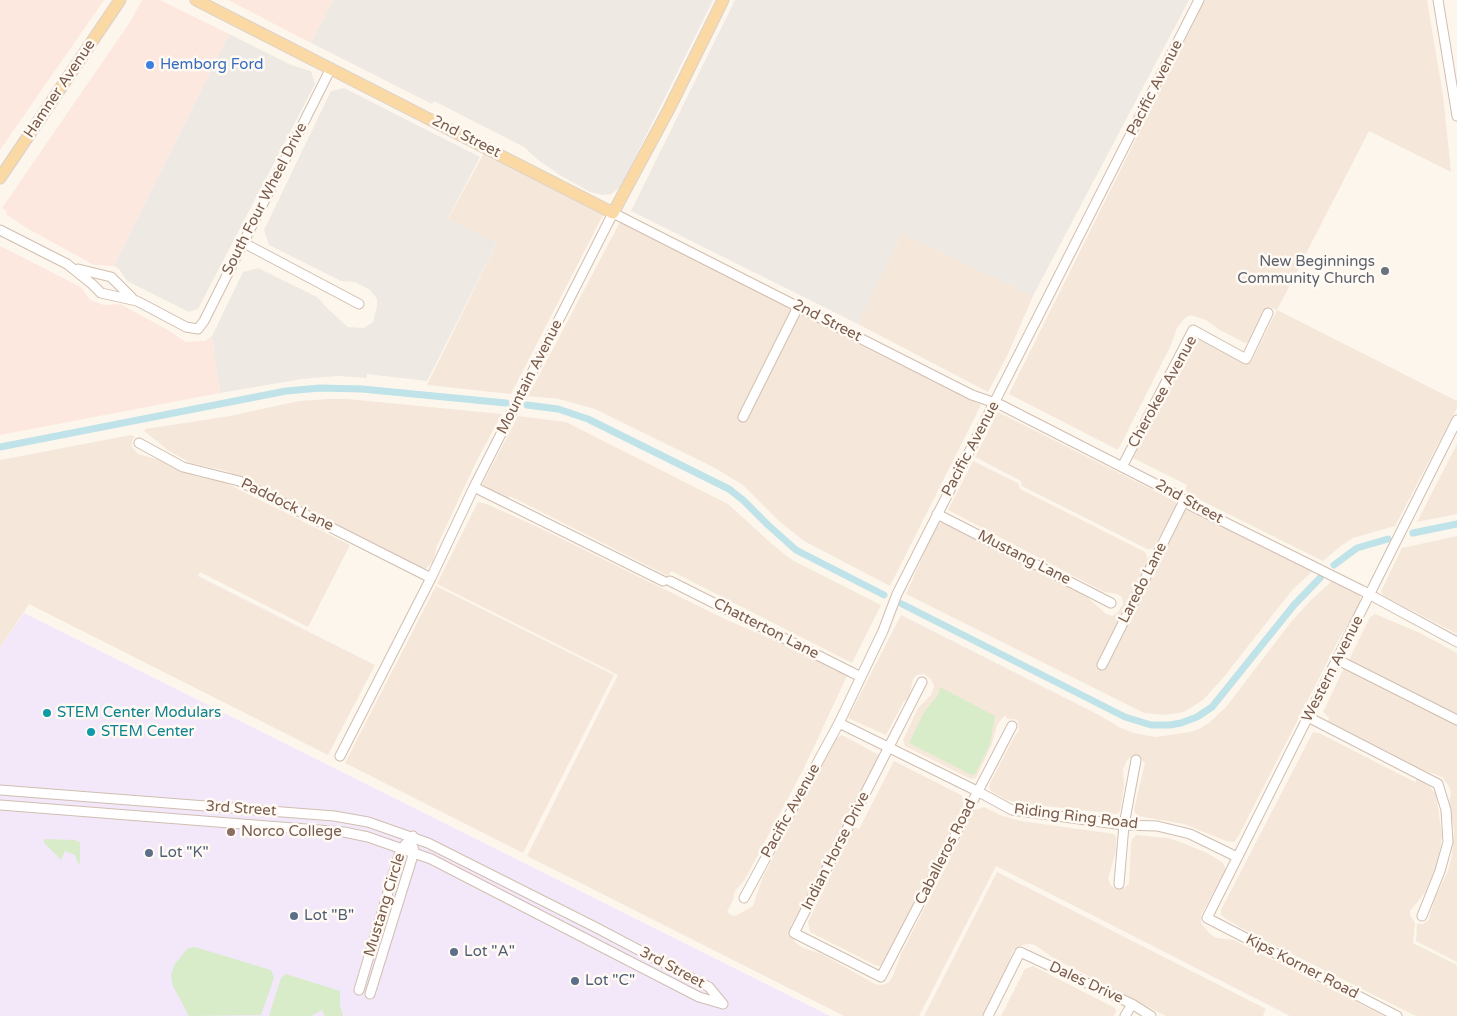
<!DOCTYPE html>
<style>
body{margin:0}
canvas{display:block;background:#fdf6ec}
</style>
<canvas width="1457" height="1016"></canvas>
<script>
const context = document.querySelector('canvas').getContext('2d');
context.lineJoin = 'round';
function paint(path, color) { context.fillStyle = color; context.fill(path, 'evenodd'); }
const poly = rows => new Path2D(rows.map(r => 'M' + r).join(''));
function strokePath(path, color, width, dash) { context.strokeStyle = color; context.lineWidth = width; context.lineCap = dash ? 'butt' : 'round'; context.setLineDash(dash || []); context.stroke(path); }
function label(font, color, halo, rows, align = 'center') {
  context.font = font + ' "Varela Round",sans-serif'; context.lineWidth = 5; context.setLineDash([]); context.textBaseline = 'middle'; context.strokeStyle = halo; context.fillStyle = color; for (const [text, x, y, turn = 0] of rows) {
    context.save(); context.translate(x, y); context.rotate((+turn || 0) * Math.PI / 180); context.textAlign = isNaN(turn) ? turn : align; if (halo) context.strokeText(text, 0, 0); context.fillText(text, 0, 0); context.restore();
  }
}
paint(poly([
 [1205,0,1427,0,1443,95,1451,172,1369,131,1277,310,1457,401,1457,408,1395,526,1353,538,1341,546,1323,561,1194,497,1185,490,1187,485,1133,458,1192,343,1198,339,1203,340,1250,364,1277,310,1270,307,1260,330,1250,342,1245,343,1220,330,1206,320,1190,315,1184,319,1177,328,1170,347,1118,450,1009,394],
 [484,153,603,215,511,394,427,385,497,243,448,219],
 [620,222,792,309,739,418,745,421,800,315,803,314,868,349,981,405,890,586,804,541,779,521,743,485,715,468,595,409,559,399,528,396],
 [902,234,1033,296,1008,354,988,392,858,324],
 [329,399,348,399,502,414,477,460,437,546,433,561,428,567,423,570,226,471,191,463,169,451,144,431,145,429,230,416,299,401],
 [998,412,1175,501,1177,504,1153,549,1147,549,1022,486,1021,481,975,457],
 [518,416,566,422,728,504,772,544,792,560,881,605,852,663,671,571,668,576,510,496,508,499,484,486,483,483],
 [131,435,135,437,132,441,132,447,138,454,159,460,195,476,222,481,350,545,308,627,200,572,198,576,375,665,328,755,29,604,0,648,0,460],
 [1457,444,1457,514,1417,522],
 [973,461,1018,483,1020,489,1145,552,1149,561,1097,667,1104,671,1179,516,1188,508,1313,571,1293,589,1223,678,1203,700,1184,712,1165,715,1144,713,906,594,934,531,939,523,943,523,1086,596,1106,614,1112,616,1117,613,1123,604,1122,597,1117,594,1104,592,948,510],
 [478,502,487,504,544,530,725,619,818,659,843,672,847,676,803,770,744,881,735,891,733,900,727,912,733,916,737,915,753,906,762,879,836,736,839,737,842,735,879,755,879,758,807,900,791,925,791,934,795,942,803,948,822,954,875,984,881,985,888,983,893,976,901,954,975,810,984,807,1000,815,1021,821,1114,834,1116,837,1116,851,1108,879,1111,886,1116,888,1122,886,1124,888,1129,884,1131,844,1132,839,1136,835,1168,838,1183,843,1209,854,1222,862,1226,869,1201,915,1201,923,1210,934,1217,938,1234,940,1384,1016,1290,1016,996,866,919,1016,844,1016,527,856,618,675,437,584],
 [1457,536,1457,634,1384,596,1381,591,1402,548],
 [1332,581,1360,595,1361,603,1339,639,1238,837,1234,842,1226,841,1184,824,1138,816,1134,811,1135,805,1145,763,1138,756,1135,756,1128,759,1126,762,1124,768,1123,768,1124,787,1120,811,1117,814,1018,803,1007,800,992,792,989,788,990,783,1012,741,1019,730,1018,721,1014,719,1007,719,1005,715,997,725,992,744,976,778,971,779,905,746,903,740,918,708,931,695,934,686,931,679,924,674,917,675,913,679,909,699,904,701,886,735,848,718,901,615,1099,715,1121,728,1134,733,1156,737,1190,732,1199,729,1210,722,1226,707,1291,622,1311,600],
 [436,586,614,675,523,853,345,763],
 [1375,614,1420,633,1457,653,1457,715,1349,660,1370,617],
 [1345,666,1457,722,1457,962,1416,941,1417,924,1423,924,1429,920,1434,900,1448,871,1452,855,1454,830,1449,804,1451,794,1449,786,1442,777,1423,770,1328,721,1329,718,1323,712],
 [1313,732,1319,733,1415,782,1417,778,1429,786,1436,794,1442,835,1439,857,1435,873,1424,894,1410,911,1410,915,1415,923,1413,943,1457,965,1457,1016,1416,1016,1254,935,1226,919,1221,915,1221,910],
 [894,761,961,795,963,798,963,809,885,962,880,966,875,965,810,932,808,922,854,827,859,829],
 [997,872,1266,1009,1263,1016,1166,1016,1055,959,1035,945,1030,944,1022,945,1013,950,1005,973,983,1016,924,1016],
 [1033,966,1115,1008,1116,1011,1114,1016,1001,1016,1025,969]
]), '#f5e8da');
paint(poly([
 [0,0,104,0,0,150],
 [142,0,160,0,229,34,114,266,94,265,25,227,6,214,7,212,2,208,130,22],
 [228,0,333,0,311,43],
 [0,246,81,287,90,300,104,305,120,304,168,330,186,342,205,341,212,336,220,393,0,435]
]), '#fde8e0');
paint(poly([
 [333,0,713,0,627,174,619,188,611,194,602,195,590,192,563,177,538,160,524,147,434,101,432,104,311,43],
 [735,0,1189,0,1033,296,902,234,858,324,631,211],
 [229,34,291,65,311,71,315,84,198,309,189,312,127,281,119,269,114,266],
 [344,88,480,157,448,218,497,243,427,381,367,374,367,378,338,376,302,379,220,393,212,336,243,272,258,268,317,297,329,310,348,327,364,328,373,322,377,306,377,299,370,290,355,282,341,281,269,245,264,230,331,91]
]), '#efe9e4');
paint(poly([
 [24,613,830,1016,0,1016,0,648]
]), '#f3e8fa');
paint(poly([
 [940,687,995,716,990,744,975,774,972,775,909,743,924,712,938,695],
 [46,839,76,840,76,841,80,842,80,863,78,864,75,855,65,851,61,860,44,843,44,840],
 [195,947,271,970,274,978,261,1015,189,1016,173,986,171,976,174,965,188,948],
 [286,974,340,991,340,1006,343,1016,325,1016,322,1010,311,1016,269,1016,281,978]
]), '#d8ecc9');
strokePath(poly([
 [527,405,558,409,588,419,729,489,743,500,768,525,796,550,884,595],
 [0,447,286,391,320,388,362,389,506,403],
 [1413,533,1457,524],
 [1334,565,1357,548,1388,539],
 [902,604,1125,717,1151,725,1170,725,1181,723,1197,717,1212,707,1294,605,1320,578]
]), '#bfe3e8', 7);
const minor = poly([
 [1438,0,1457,116],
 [0,230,67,264,92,284,101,293,137,301,186,327,198,329,204,321,331,68],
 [242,242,359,304],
 [78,269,111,277,132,298],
 [743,417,798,307],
 [139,443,183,467,239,481,431,578],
 [1122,467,1193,330,1246,359,1268,313],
 [474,487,663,581],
 [937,514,1111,603],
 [670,581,861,677],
 [1338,660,1457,720],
 [1102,665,1184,501],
 [922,682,794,933,881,977,1012,726],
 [1308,717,1438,784,1446,810,1448,842,1440,871,1422,916],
 [839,723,977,791,1012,810,1124,825,1157,826,1190,834,1237,857],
 [340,756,431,578,474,487,613,213,972,395,1001,405,1177,495,1190,505,1363,591,1457,642],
 [0,790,334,816,368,822,428,843,595,927,709,987,723,1004],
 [0,805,344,832,368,837,431,859,699,997,723,1004],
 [1119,884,1124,825,1136,760],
 [744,898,839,723,883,631,897,594,1199,0],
 [359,990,399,855,402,848,413,836],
 [370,994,414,852,413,847],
 [988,1016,1020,952,1132,1004,1151,1016],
 [1125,1016,1132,1004],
 [1397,1016,1207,918,1457,420]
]);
const major = poly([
 [196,0,613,213,669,109,723,0],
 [0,178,120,0]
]);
strokePath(minor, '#d1beb0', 11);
strokePath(major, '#dad1cd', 13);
strokePath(minor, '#fff', 9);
strokePath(major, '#fbd9a5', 11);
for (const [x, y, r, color] of [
 [150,65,5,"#3f7fe0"],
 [1385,271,5,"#6b7280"],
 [47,713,5,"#0f9aa8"],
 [91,732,5,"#0f9aa8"],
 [231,832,5,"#8d6e63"],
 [149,853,5,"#5c6f8a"],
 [294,916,5,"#5c6f8a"],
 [454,952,5,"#5c6f8a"],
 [575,981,5,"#5c6f8a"]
]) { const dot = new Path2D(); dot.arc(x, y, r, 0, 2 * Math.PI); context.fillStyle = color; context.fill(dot); strokePath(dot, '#fffaf3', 2); }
label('15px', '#366cbe', '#fffaf3', [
 ["Hemborg Ford",160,65]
], 'left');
label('15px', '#7a5c4d', '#fffaf3', [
 ["Pacific Avenue",1155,88,-63],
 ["Hamner Avenue",60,89,-56],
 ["2nd Street",466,137,27],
 ["South Four Wheel Drive",265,199,-63],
 ["2nd Street",827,321,27],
 ["Mountain Avenue",530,377,-63],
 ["Cherokee Avenue",1163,392,-61],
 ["Pacific Avenue",971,449,-62],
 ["2nd Street",1189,502,29],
 ["Paddock Lane",287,505,26],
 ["Mustang Lane",1024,558,27],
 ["Laredo Lane",1143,583,-63],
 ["Chatterton Lane",766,629,27],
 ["Western Avenue",1333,669,-63],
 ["3rd Street",241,809,4],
 ["Pacific Avenue",791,811,-61],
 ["Riding Ring Road",1076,817,7],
 ["Indian Horse Drive",836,851,-63],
 ["Caballeros Road",946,852,-63],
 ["Mustang Circle",385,905,-73],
 ["Kips Korner Road",1302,967,27],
 ["3rd Street",672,968,28],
 ["Dales Drive",1086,983,25]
]);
label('15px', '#5b616d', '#fffaf3', [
 ["New Beginnings",1375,262],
 ["Community Church",1375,279]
], 'right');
label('15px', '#0d838f', '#fffaf3', [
 ["STEM Center Modulars",57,713],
 ["STEM Center",101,732]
], 'left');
label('15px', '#785e54', '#fffaf3', [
 ["Norco College",241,832]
], 'left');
label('15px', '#4e5e75', '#fffaf3', [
 ["Lot \"K\"",159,853],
 ["Lot \"B\"",304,916],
 ["Lot \"A\"",464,952],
 ["Lot \"C\"",585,981]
], 'left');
</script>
